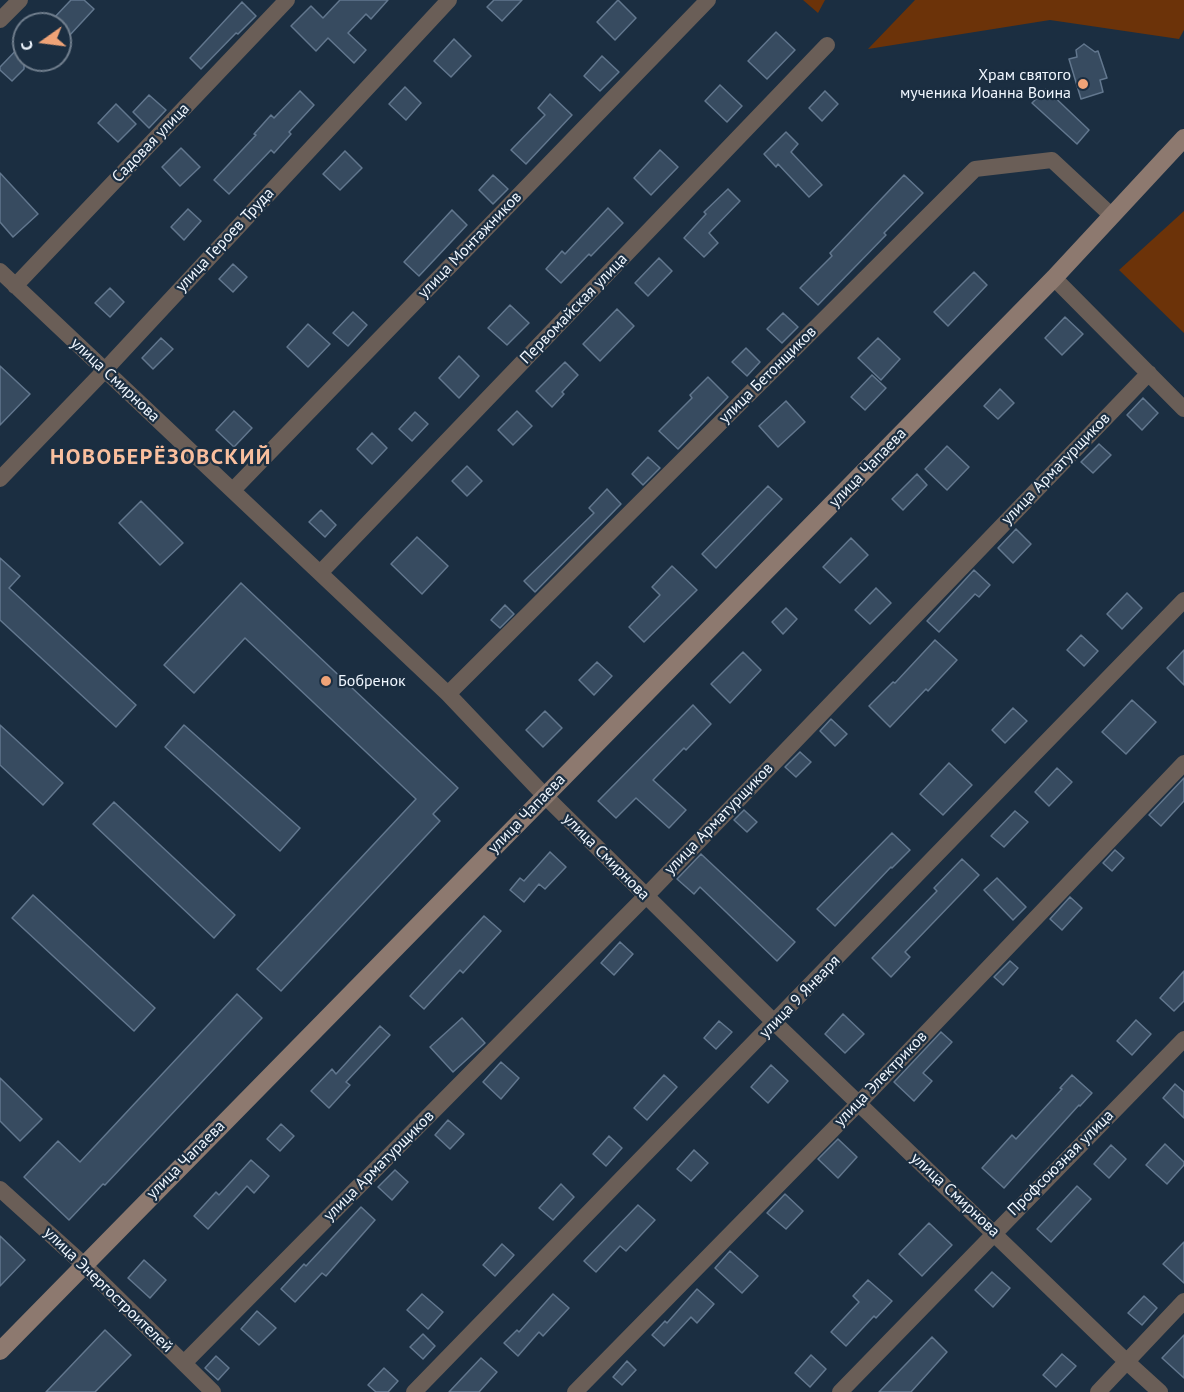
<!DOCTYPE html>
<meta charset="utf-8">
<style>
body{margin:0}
#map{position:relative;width:1184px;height:1392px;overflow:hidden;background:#1b2e41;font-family:"PT Sans",sans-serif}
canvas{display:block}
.north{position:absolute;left:12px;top:12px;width:60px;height:60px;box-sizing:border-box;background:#1b2e41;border:2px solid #707e8d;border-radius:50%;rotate:256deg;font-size:16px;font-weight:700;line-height:24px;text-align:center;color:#eff6fe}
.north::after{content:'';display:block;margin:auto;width:21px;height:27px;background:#efa377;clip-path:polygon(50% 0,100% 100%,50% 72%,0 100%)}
</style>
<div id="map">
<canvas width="1184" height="1392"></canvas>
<div class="north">С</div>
</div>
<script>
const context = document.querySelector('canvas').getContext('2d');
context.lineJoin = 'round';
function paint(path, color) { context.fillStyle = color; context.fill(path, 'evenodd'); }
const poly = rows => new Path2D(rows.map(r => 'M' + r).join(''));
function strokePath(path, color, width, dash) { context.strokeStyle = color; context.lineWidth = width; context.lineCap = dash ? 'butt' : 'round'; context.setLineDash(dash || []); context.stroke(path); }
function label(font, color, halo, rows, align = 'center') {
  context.font = font + ' "PT Sans",sans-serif'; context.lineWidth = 4.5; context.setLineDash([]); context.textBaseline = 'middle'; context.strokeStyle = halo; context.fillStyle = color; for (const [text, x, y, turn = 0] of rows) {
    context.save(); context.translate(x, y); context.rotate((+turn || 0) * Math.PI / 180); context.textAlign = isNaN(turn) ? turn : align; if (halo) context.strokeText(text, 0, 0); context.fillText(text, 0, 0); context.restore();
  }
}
paint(poly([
 [803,0,825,0,818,13],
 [915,0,1184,0,1184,30,1179,39,1050,20,868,49],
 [1184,211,1184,333,1119,270]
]), '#6c3309');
const building = poly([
 [71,0,84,0,94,9,69,36,60,27,60,24,56,24,52,20,71,0],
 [340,0,388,0,371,19,366,14,348,33,366,50,354,63,328,38,316,51,291,26,311,6,323,18,340,0],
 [494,0,522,0,502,21,487,7,494,0],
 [618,0,636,18,615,40,597,22,618,0],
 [242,2,256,16,238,34,236,33,201,69,190,58,242,2],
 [776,32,795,50,767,79,748,61,776,32],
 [454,39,471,56,451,77,434,61,454,39],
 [24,42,24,69,12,81,0,70,0,67,24,42],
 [1084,44,1095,52,1098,51,1107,78,1100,80,1103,92,1081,99,1069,59,1077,57,1076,50,1084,44],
 [602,56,619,72,600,91,584,76,602,56],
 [720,85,742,106,727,122,705,101,720,85],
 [405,87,421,103,406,120,389,104,405,87],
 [1046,89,1089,130,1077,144,1032,103,1046,89],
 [300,91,314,105,289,132,291,134,274,153,271,150,229,194,214,180,256,135,254,134,271,115,274,118,300,91],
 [825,91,838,104,822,121,809,108,825,91],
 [550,94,572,115,526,164,511,150,545,115,538,108,550,94],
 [149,95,166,110,149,128,133,112,149,95],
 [116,104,136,124,118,142,98,123,116,104],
 [786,132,798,144,791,152,822,185,809,197,778,164,776,167,764,154,786,132],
 [181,148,200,167,180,186,162,167,181,148],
 [660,150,678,167,651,195,634,178,660,150],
 [345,151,362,168,340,190,323,174,345,151],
 [0,173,38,214,13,237,0,222,0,173],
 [493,175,508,189,493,204,479,190,493,175],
 [904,175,923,193,884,233,886,235,818,305,800,288,832,256,830,253,904,175],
 [728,189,740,201,709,233,718,243,704,257,684,238,706,214,704,212,728,189],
 [608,208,623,223,591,256,589,254,561,283,546,269,562,251,565,254,608,208],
 [188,209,201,221,184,240,171,227,188,209],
 [452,210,467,225,419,276,404,262,452,210],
 [659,258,672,271,648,296,635,283,659,258],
 [233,264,247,277,233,292,219,279,233,264],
 [974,272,987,285,948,326,934,312,974,272],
 [110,288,124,302,110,317,95,303,110,288],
 [510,305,529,323,507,345,488,328,510,305],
 [617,309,634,326,600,361,583,344,617,309],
 [353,312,367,325,348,346,333,333,353,312],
 [783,313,798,327,782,343,767,329,783,313],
 [1065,317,1083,334,1062,355,1045,338,1065,317],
 [308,324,330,344,308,367,287,347,308,324],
 [161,338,173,349,153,369,142,358,161,338],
 [878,338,900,359,881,380,858,358,878,338],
 [746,348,760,362,747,376,732,362,746,348],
 [459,356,479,376,459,398,439,378,459,356],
 [565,362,578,375,562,392,564,394,552,407,536,391,565,362],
 [0,366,30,394,0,425,0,366],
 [872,375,886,388,865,410,851,397,872,375],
 [708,377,728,397,678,449,659,431,692,398,690,395,708,377],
 [1000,389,1014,403,998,419,984,406,1000,389],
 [1143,398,1158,413,1142,430,1127,415,1143,398],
 [786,401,805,422,778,447,759,426,786,401],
 [234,411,252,428,234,447,216,430,234,411],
 [517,411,532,426,513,445,498,430,517,411],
 [415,412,428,424,412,441,399,429,415,412],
 [372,433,387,448,372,464,357,449,372,433],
 [1099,444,1111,455,1093,473,1081,462,1099,444],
 [947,446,969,467,947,490,925,469,947,446],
 [648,457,660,468,643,485,632,474,648,457],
 [467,466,482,481,467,496,452,481,467,466],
 [917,474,927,485,903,510,892,499,917,474],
 [768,486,782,499,716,568,702,554,768,486],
 [607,489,621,504,535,592,524,581,594,513,589,508,607,489],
 [141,501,183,543,160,565,119,523,141,501],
 [321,510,336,525,325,537,309,522,321,510],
 [1016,529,1031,544,1013,563,998,548,1016,529],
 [417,537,448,566,422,594,391,564,417,537],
 [851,538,868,555,840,583,823,567,851,538],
 [0,558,20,576,9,588,136,705,116,727,0,620,0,558],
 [672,566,697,590,644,642,629,627,660,595,652,587,672,566],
 [974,570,990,585,979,597,975,594,939,632,927,621,974,570],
 [241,583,458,788,433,814,440,821,281,991,257,969,416,799,245,638,194,693,164,665,241,583],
 [876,588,891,603,870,624,855,610,876,588],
 [1127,593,1142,608,1122,629,1107,614,1127,593],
 [505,605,514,614,500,628,491,620,505,605],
 [786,608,797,619,783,634,772,622,786,608],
 [1081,635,1098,651,1084,666,1067,650,1081,635],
 [935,640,957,660,928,691,926,689,890,727,869,706,893,682,895,683,935,640],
 [1184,650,1184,685,1167,668,1184,650],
 [743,652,761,670,730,703,711,684,743,652],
 [597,662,612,676,594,695,579,680,597,662],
 [1132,700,1156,722,1126,754,1102,732,1132,700],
 [693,705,711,724,686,750,684,748,653,780,686,810,669,828,636,798,616,818,598,801,693,705],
 [1013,708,1027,721,1005,743,992,730,1013,708],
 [545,711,562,728,543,747,526,730,545,711],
 [831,719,847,734,835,746,820,731,831,719],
 [0,725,63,783,43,805,0,765,0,725],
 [184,725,300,828,280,851,165,747,184,725],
 [800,752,811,762,796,777,785,767,800,752],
 [949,763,972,785,943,815,920,794,949,763],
 [1057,768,1072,782,1049,806,1035,792,1057,768],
 [1184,778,1184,801,1161,826,1149,815,1184,778],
 [114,802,235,915,214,938,93,824,114,802],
 [744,810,757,822,747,832,734,820,744,810],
 [1015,811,1028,822,1004,847,991,836,1015,811],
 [892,833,910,850,892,868,891,867,835,926,817,909,892,833],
 [1115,850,1124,858,1112,871,1103,863,1115,850],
 [550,852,566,867,545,889,539,884,524,902,510,890,520,878,524,881,550,852],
 [701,854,795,942,777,961,700,887,694,894,677,879,701,854],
 [962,859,979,875,905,952,910,957,891,977,872,958,937,891,934,888,962,859],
 [997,878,1026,907,1013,920,984,890,997,878],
 [33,895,155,1008,134,1031,12,918,33,895],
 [1070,897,1082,908,1062,930,1050,919,1070,897],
 [484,916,501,931,463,973,460,970,424,1009,410,996,484,916],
 [620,942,633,954,614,975,601,963,620,942],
 [1010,961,1018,968,1003,985,994,977,1010,961],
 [1184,971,1184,1001,1174,1011,1160,998,1184,971],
 [237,994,262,1018,105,1185,103,1184,69,1220,24,1177,58,1141,80,1162,237,994],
 [843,1014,864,1034,845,1053,825,1034,843,1014],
 [462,1018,485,1043,453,1072,430,1047,462,1018],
 [1136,1020,1151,1034,1132,1055,1117,1041,1136,1020],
 [719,1021,732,1032,716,1049,704,1038,719,1021],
 [380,1026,390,1035,346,1082,350,1085,329,1108,311,1091,332,1069,336,1074,380,1026],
 [941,1032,952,1042,923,1073,932,1081,914,1101,894,1082,941,1032],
 [501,1062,519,1078,501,1099,483,1082,501,1062],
 [771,1065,788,1081,768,1103,751,1087,771,1065],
 [664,1075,677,1087,647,1120,634,1108,664,1075],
 [1072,1075,1092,1093,1080,1106,1079,1105,1004,1188,982,1168,1012,1135,1016,1139,1062,1089,1060,1088,1072,1075],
 [0,1078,42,1119,20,1141,0,1121,0,1078],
 [1175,1084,1184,1092,1184,1118,1163,1098,1175,1084],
 [448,1120,464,1134,450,1149,435,1135,448,1120],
 [281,1124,294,1136,280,1151,267,1139,281,1124],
 [609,1136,622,1148,606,1166,593,1154,609,1136],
 [838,1139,857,1157,838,1178,818,1159,838,1139],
 [1165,1144,1184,1162,1184,1165,1167,1184,1146,1165,1165,1144],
 [1111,1145,1126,1159,1109,1178,1094,1164,1111,1145],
 [694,1150,708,1163,691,1181,677,1169,694,1150],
 [251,1160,269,1176,254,1193,247,1186,208,1229,194,1216,216,1192,219,1195,251,1160],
 [395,1170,408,1182,392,1200,378,1187,395,1170],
 [561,1184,574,1197,553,1220,539,1208,561,1184],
 [1077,1186,1091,1199,1051,1242,1037,1229,1077,1186],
 [785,1194,803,1211,786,1229,767,1213,785,1194],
 [638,1205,655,1220,626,1251,620,1246,596,1272,584,1261,638,1205],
 [361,1207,375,1220,326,1276,322,1273,295,1302,281,1289,304,1264,306,1266,361,1207],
 [929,1223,952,1245,922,1276,899,1254,929,1223],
 [0,1236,25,1260,0,1286,0,1236],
 [1184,1242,1184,1283,1163,1264,1184,1242],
 [502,1244,514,1255,495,1276,483,1265,502,1244],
 [730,1251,758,1276,742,1293,715,1268,730,1251],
 [144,1260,166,1280,150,1298,128,1278,144,1260],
 [992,1272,1010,1288,993,1307,975,1290,992,1272],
 [868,1280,892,1301,876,1318,874,1316,846,1346,831,1332,859,1302,853,1296,868,1280],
 [697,1289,714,1304,697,1323,691,1317,664,1346,652,1335,665,1321,667,1323,697,1289],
 [422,1294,443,1312,428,1329,407,1310,422,1294],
 [553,1294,569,1308,543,1336,539,1332,518,1356,504,1343,517,1330,519,1332,553,1294],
 [1144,1296,1157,1308,1142,1325,1128,1313,1144,1296],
 [257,1311,276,1328,259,1345,241,1329,257,1311],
 [105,1330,131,1355,95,1392,46,1392,105,1330],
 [423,1334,435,1346,423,1359,410,1347,423,1334],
 [1184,1335,1184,1378,1162,1358,1184,1335],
 [932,1337,947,1352,911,1392,879,1392,932,1337],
 [1062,1354,1076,1366,1056,1387,1043,1375,1062,1354],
 [811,1355,826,1369,810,1387,795,1373,811,1355],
 [216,1356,229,1368,218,1380,205,1368,216,1356],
 [481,1358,497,1372,479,1392,449,1392,481,1358],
 [627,1361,636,1370,622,1385,613,1377,627,1361],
 [384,1368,398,1381,388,1392,376,1392,368,1385,384,1368]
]);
paint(building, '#374b60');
strokePath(building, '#62778e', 1.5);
strokePath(poly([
 [0,20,20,0],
 [0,271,448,694,545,796,775,1023,1127,1362,1160,1392],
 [1054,278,1184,409],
 [15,286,287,0],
 [0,479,105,370,449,0],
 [233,490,708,0],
 [320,573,827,45],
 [448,694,975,169,1052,160,1111,215],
 [0,1189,83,1264,213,1392],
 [184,1363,646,896,1149,373],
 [414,1392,1184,600],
 [575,1392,858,1104,1184,763],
 [840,1392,1184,1039],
 [1098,1392,1184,1301]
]), '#6a5e57', 16);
strokePath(poly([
 [0,1351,1054,278,1184,138]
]), '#8d796f', 18);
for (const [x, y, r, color] of [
 [1083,84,6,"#efa377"],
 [326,681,6,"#efa377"]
]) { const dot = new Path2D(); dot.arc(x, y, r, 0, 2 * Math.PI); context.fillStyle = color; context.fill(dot); strokePath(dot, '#1b2e41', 2); }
label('16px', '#eff6fe', '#1b2e41', [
 ["Храм святого",1071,75],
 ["мученика Иоанна Воина",1071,93],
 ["Бобренок",338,681,"left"]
], 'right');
label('16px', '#eff6fe', '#1b2e41', [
 ["Садовая улица",151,143,-46],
 ["улица Героев Труда",225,240,-47],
 ["улица Монтажников",470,245,-46],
 ["Первомайская улица",574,309,-46],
 ["улица Бетонщиков",768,375,-45],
 ["улица Смирнова",115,380,43],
 ["улица Чапаева",868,468,-46],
 ["улица Арматурщиков",1056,469,-46],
 ["улица Чапаева",527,814,-46],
 ["улица Арматурщиков",719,819,-46],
 ["улица Смирнова",606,857,45],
 ["улица 9 Января",800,997,-46],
 ["улица Электриков",881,1079,-46],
 ["улица Чапаева",186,1160,-45],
 ["Профсоюзная улица",1061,1163,-45],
 ["улица Арматурщиков",379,1166,-45],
 ["улица Смирнова",955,1195,43],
 ["улица Энергостроителей",108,1290,44]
]);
context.letterSpacing = '1.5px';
label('bold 22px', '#f9bf9e', '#1b2e41', [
 ["НОВОБЕРЁЗОВСКИЙ",161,458]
]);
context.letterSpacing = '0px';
</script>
